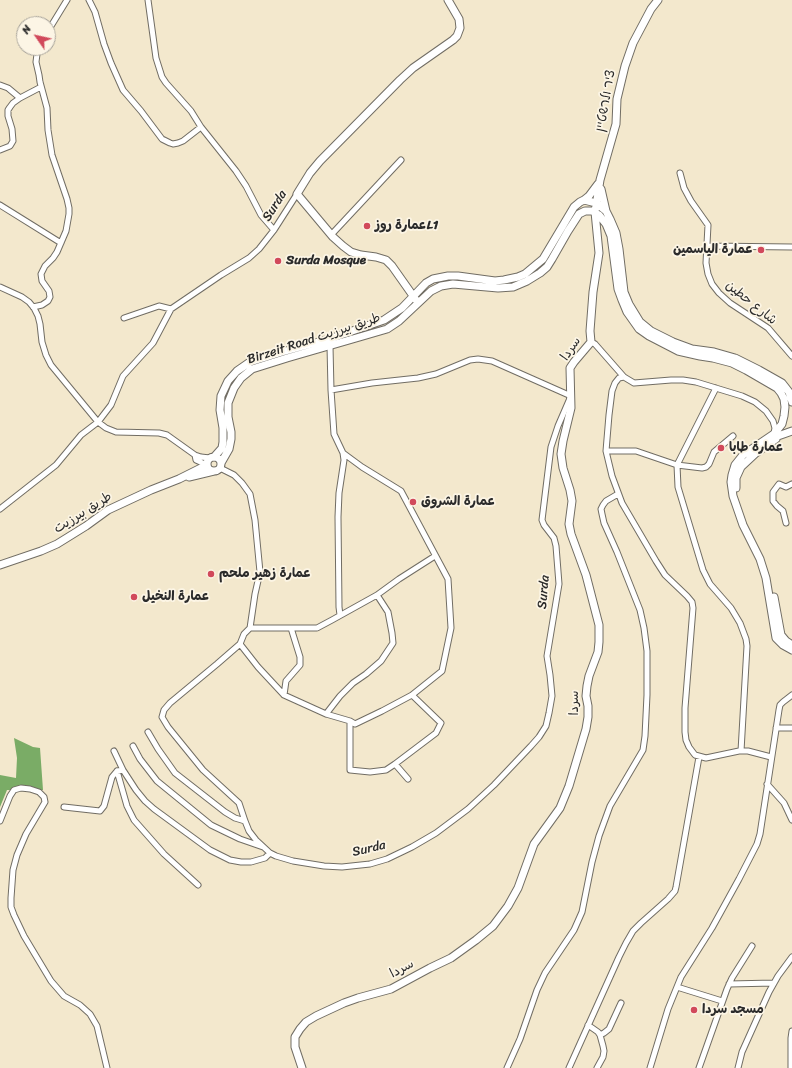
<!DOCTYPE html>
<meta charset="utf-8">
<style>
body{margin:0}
#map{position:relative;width:792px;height:1068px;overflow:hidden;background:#f3e8cd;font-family:Sriracha,sans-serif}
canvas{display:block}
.north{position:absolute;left:16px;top:16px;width:40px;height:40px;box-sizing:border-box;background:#fcf5e5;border:1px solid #a8a49b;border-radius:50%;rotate:304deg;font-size:11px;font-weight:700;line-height:16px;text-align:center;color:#2b2b2b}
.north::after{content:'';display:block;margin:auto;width:14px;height:18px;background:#d1495b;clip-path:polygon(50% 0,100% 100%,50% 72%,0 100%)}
</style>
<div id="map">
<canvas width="792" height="1068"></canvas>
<div class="north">N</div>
</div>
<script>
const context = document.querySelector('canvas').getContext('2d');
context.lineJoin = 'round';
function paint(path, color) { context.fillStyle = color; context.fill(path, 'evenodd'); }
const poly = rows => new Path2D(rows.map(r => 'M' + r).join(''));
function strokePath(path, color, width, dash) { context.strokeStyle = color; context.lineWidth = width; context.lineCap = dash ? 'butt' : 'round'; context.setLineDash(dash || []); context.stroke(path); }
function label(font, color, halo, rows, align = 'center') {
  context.font = font + ' Sriracha,"Playpen Sans Arabic","Playpen Sans Hebrew",sans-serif'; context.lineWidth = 3.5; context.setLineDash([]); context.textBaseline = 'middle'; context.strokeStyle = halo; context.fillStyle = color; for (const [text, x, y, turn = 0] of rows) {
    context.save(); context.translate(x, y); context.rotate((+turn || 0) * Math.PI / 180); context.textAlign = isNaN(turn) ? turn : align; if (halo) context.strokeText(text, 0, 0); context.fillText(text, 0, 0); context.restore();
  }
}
paint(poly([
 [14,738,33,747,40,748,43,790,7,790,0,807,0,775,16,778,17,758]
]), '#7aac66');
const street = poly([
 [89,0,95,12,104,44,111,63,123,90,141,111,162,139,170,143,173,144,178,143,183,141,201,127],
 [148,0,156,58,162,77,166,83,191,111,201,127,236,171,246,186,261,215,274,230],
 [48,31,67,0],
 [0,85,8,88,20,98],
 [0,150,10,146,13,141,12,129,8,116,8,110,10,107,13,103,20,98,41,87],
 [680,173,684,188,691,201,708,225,706,263,708,274,712,284,719,293,730,303,768,328,792,356],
 [0,205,61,243],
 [331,235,401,160],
 [708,246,792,247],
 [0,287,22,297,29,302,34,308,38,316,40,324,42,342,46,355,51,365,98,422,106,428,116,432,159,433,167,435,195,455,201,457,210,458],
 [33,307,42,305,48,301,50,297,49,291,42,281,41,274,45,266,53,258,57,252,66,231,69,214,69,208,67,199,52,155,48,130,47,108,40,82,39,75,36,62,37,54,39,48],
 [124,318,159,306,171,309],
 [591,342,595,344,624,377,634,383,671,380,683,380,696,382,742,396,755,402,766,411,773,421,775,428,774,433],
 [624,377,619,378,615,383,612,391,609,415,606,451,612,476,622,503,656,561,665,575,687,596,692,602,693,608,685,708,685,732,686,740,689,747,695,755,706,758,739,751,748,751,771,757],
 [716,388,677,465,678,487,703,570,710,584,731,608,740,623,746,639,747,646,741,751],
 [606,451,636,451,677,465,702,468,706,467,709,464,714,452,733,436],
 [195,455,196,460,207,465],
 [220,468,234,475,242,483,250,494,255,520,260,572,255,594,250,628,244,634,240,644,217,664,170,703,164,710,162,717,168,727,203,770,239,803,245,821,249,831,256,840,270,853,276,856,293,861,324,866,342,867,370,864,387,859,412,847,436,833,468,809,494,785,531,746,539,737,546,726,549,713,552,696,550,675,547,656,559,584,556,546,554,538,544,525,542,520,551,447,558,426,571,396,492,361,478,359,470,360,436,374,418,378,372,383,331,390],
 [0,509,56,465,81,435,98,422,111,405,123,376,153,343,171,309,221,275,249,258,259,249,274,230,297,194],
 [786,523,783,511,777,506,773,501,773,492,779,484,786,487,792,484],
 [340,615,339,607,338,517,339,493,344,460,343,453],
 [250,628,317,628,332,620,377,595,399,579,435,556],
 [240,644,258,667,284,695,326,714,350,721,355,724,382,711,412,695,442,671,451,628,448,579,401,491,362,467,343,453,334,434,331,390,330,346],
 [284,695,286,681,300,665,300,657,291,628],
 [326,714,340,696,353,683,366,674,381,661,393,643,392,633,388,612,377,595],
 [350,721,350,770,370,772,386,770,395,764,436,733,441,723,412,695],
 [776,728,792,728],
 [148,732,158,749,175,773,225,812,235,818,245,821],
 [133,746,140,759,157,781,211,825,240,839,263,847],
 [114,751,123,770,136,790,145,801,154,809,210,850,230,860,241,862,251,862,265,858,270,853],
 [395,764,408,779],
 [123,770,117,771,127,806,134,820,164,854,198,885],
 [767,784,784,803,792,820],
 [64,807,100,811,104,806,112,777,117,771],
 [0,821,10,796,14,790,21,788,30,789,39,792,44,797,45,802,26,834,17,855,13,870,11,898,11,907,14,915,24,936,51,981,64,996,80,1005,90,1014,97,1026,107,1068],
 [729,984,774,983],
 [677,987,722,1001],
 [588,1025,598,1032,600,1035,603,1046,604,1051,603,1057,597,1068],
 [600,1035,604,1033,609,1029,621,1003],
 [507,1068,520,1039,537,990,545,973,574,930,582,912,592,862,599,836,610,806,643,750,645,736,647,695,647,651,644,628,640,610,617,552,604,523,602,514,601,509,603,505,606,501,618,494],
 [569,1068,619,957,626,943,633,931,641,923,668,899,675,891,676,887,699,757],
 [650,1068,668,1009,681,977,712,928,739,879,757,844,760,834,779,710,780,705,783,702,792,695],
 [699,1068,727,989,732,978,752,946],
 [738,1068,742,1052,769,992,778,976,792,957],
 [791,1068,791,1038,792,1031]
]);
const secondary = poly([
 [601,189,606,211],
 [584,200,589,196,598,184],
 [416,300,392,266,386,260,376,257,361,255,351,252,343,246,333,237,297,194,310,173,320,161,400,80,413,68,453,40,457,36,460,28,459,19,448,0],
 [774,434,778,436,792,431],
 [214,457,222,448,223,442,223,428,220,410,221,396,228,381,237,371,250,362,282,352,329,339,384,320,402,308,426,283,433,279,448,276,458,276,495,281,504,280,518,277,525,274,543,259,574,207,580,202,584,200,596,203,606,211,610,219,616,233,619,249,624,292,629,304,640,322,651,331,673,342,692,349,714,352,735,358,759,370,782,383,789,392,792,402],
 '207 464a7 7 0 1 1 14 0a7 7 0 1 1-14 0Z',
 [221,463,229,449,231,439,231,432,228,417,228,403,234,388,241,378,252,369,287,358,363,336,387,329,399,321,431,291,441,286,453,284,498,288,513,287,527,281,540,273,547,267,552,259,568,231,579,214,585,211,592,211,599,215,606,224,611,236,618,289,622,300,627,312,639,329,649,336,678,351,700,356,713,358,732,363,746,370,777,388,781,393,784,399,785,407,784,416,782,424,774,434,743,455,735,465,732,475,731,482,733,496,743,525,760,559,766,578,776,638,783,645,792,650],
 [189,477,214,471],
 [736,488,736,478,741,467,756,453,776,439,774,434],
 [0,565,41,551,57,544,86,526,108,510,151,490,179,479,207,465],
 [774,597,781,635,786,641,792,645],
 [302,1068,295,1047,295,1037,300,1029,306,1022,316,1016,344,1003,358,998,391,989,430,968,451,958,476,940,493,926,508,906,518,888,534,844,560,808,569,786,586,729,588,717,588,706,586,696,587,686,589,676,598,652,599,642,599,625,586,575,571,534,569,524,572,501,570,490,563,468,561,454,563,441,571,408,570,368,574,362,591,342,590,331,593,292,599,253,595,212,600,180,616,124,617,99,625,66,633,43,651,9,658,0]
]);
strokePath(street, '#716d64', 7);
strokePath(secondary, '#716d64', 9);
strokePath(street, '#fff', 5);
strokePath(secondary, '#fff', 7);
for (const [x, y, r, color] of [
 [367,226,4,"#d1495b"],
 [761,250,4,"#d1495b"],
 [278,261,4,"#d1495b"],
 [721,448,4,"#d1495b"],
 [413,502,4,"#d1495b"],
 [211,574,4,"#d1495b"],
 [134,597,4,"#d1495b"],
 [694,1010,4,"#d1495b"]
]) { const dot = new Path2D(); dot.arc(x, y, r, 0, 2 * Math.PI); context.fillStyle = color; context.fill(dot); strokePath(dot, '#fcf5e5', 1.5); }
label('13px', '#2b2b2b', '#fcf5e5', [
 ["ציר ולרשטיין",606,101,-80],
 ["Surda",275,206,-58],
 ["شارع حطين",751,303,39],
 ["Birzeit Road طريق بيرزيت",314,339,-18],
 ["سردا",571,349,-56],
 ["طريق بيرزيت",83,513,-32],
 ["Surda",544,592,-85],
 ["سردا",575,703,-90],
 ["Surda",369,849,-13],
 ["سردا",402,969,-28]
]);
label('bold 13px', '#2b2b2b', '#fcf5e5', [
 ["عمارة روزL1",375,226],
 ["عمارة الياسمين",753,250,"right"],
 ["Surda Mosque",286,261],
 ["عمارة طابا",729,448],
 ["عمارة الشروق",421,502],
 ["عمارة زهير ملحم",219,574],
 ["عمارة النخيل",142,597],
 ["مسجد سردا",702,1010]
], 'left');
</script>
